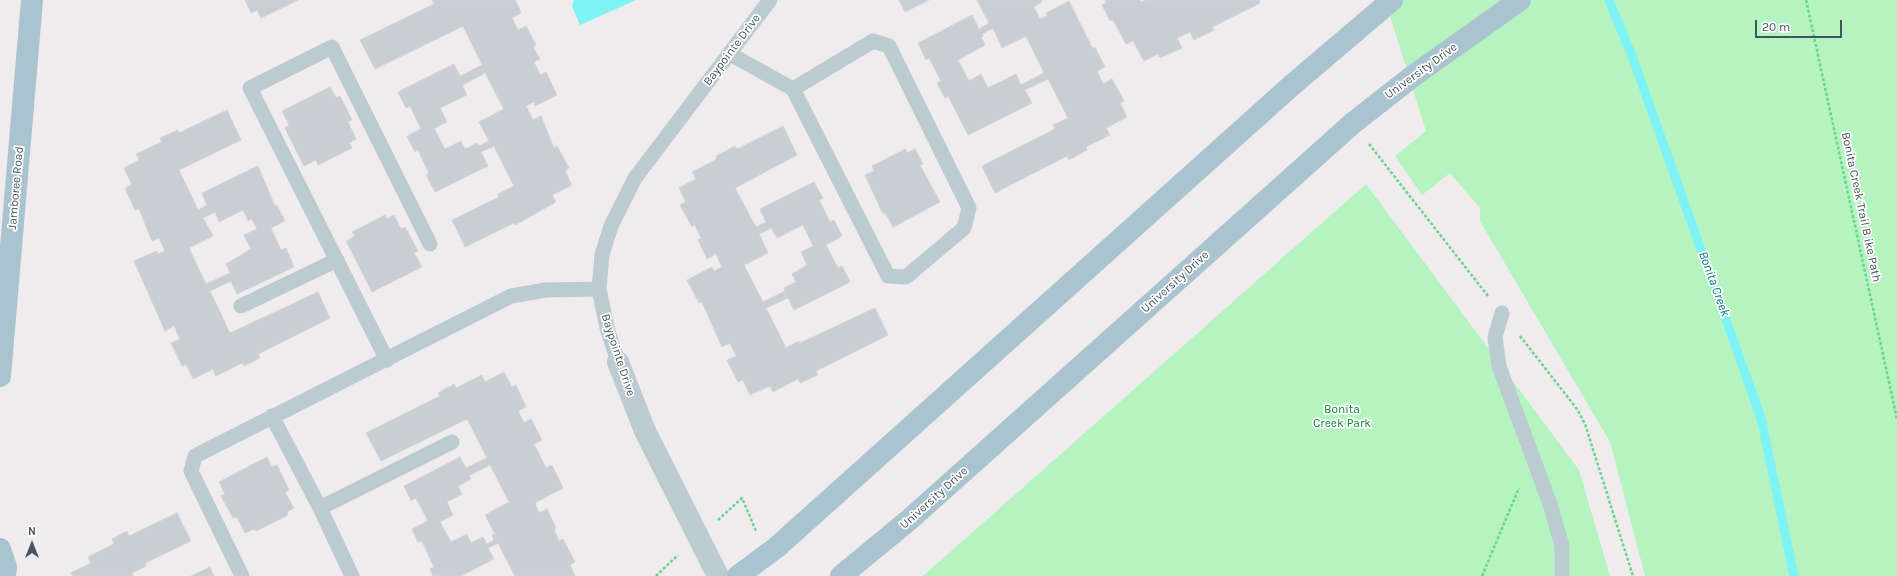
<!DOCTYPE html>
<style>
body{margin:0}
#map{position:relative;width:1897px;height:576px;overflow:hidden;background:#f0eced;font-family:Karla,sans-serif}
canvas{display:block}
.north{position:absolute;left:12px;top:524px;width:40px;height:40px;-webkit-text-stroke:3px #fff;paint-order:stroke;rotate:0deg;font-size:11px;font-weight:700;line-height:16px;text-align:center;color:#43555c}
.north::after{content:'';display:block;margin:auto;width:14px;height:18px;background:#43555c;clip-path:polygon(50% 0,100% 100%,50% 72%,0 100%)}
.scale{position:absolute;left:1755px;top:20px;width:87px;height:18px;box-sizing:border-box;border:2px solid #43555c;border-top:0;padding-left:5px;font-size:12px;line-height:14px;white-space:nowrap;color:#43555c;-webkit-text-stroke:3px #fff;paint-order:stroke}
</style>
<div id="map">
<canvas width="1897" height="576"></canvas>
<div class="north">N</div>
<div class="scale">20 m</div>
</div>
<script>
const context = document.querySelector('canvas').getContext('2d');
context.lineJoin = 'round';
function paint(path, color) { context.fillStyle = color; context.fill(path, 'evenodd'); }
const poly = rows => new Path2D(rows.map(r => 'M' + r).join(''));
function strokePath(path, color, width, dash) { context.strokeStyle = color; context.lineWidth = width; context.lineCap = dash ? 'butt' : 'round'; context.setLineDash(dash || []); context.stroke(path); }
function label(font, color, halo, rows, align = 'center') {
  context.font = font + ' Karla,sans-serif'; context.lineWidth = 3.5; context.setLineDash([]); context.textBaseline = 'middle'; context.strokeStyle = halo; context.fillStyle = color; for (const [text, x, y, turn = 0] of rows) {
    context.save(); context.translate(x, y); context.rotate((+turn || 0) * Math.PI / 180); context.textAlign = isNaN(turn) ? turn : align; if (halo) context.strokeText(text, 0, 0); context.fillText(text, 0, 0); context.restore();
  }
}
paint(poly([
 [1385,0,1897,0,1897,576,1645,576,1610,442,1480,221,1480,208,1450,173,1422,195,1395,156,1426,131],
 [1366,184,1579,470,1610,576,923,576]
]), '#b5f3c1');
paint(poly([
 [574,0,636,0,580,25,572,6]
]), '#7df3f5');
strokePath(poly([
 [1609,0,1632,56,1761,418,1794,576]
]), '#7df3f5', 9);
const building = poly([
 [245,0,298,0,261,18,257,10,251,13,245,0],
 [432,0,515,0,521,13,512,18,518,30,526,26,536,45,533,47,540,59,534,62,540,75,546,72,557,95,535,106,534,102,526,106,533,120,541,116,554,148,557,146,569,168,565,171,572,185,552,195,556,202,515,225,514,223,465,247,452,220,499,197,498,194,514,186,494,146,481,152,488,166,435,192,426,175,429,173,418,150,415,152,407,136,421,129,410,106,406,108,398,92,454,64,460,76,482,65,463,26,375,69,360,40,434,4,432,0],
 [485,73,504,109,479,122,489,141,479,146,477,143,465,149,461,141,445,149,434,128,447,122,440,108,467,95,463,87,463,85,485,73],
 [899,0,929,0,905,12,899,0],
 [977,0,1041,0,1042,2,1034,7,1040,19,1047,16,1046,13,1069,1,1093,49,1095,47,1105,67,1097,71,1103,84,1112,79,1124,101,1120,103,1127,117,1106,128,1110,135,1086,147,1087,150,1069,160,1067,156,995,193,982,166,1055,129,1053,125,1068,118,1048,79,1025,90,1032,103,968,135,948,96,945,98,937,83,941,81,929,58,926,60,918,43,972,15,979,29,989,23,977,0],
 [993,28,1002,48,1026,36,1044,73,1021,85,1016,74,988,88,981,74,969,81,958,60,985,45,981,37,983,37,982,34,993,28],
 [1105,0,1140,0,1141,2,1146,0,1259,0,1260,3,1212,27,1214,30,1194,40,1190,32,1177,38,1182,48,1160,58,1158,54,1144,61,1133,41,1126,44,1113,20,1110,21,1102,5,1106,3,1105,0],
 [330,87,336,98,340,96,352,120,348,122,356,139,349,143,352,148,318,165,316,160,304,166,285,128,289,125,282,111,330,87],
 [227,110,241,140,179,170,198,210,207,205,202,193,258,166,275,206,277,205,285,221,271,228,281,250,286,248,294,267,237,294,231,281,210,291,230,333,318,292,330,318,258,354,260,358,244,366,242,363,216,376,213,369,193,379,186,364,182,366,171,343,180,339,174,326,165,331,134,261,157,251,158,254,165,251,159,238,152,241,139,209,135,210,125,188,132,185,124,168,139,160,136,154,162,142,160,138,178,130,179,133,227,110],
 [243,210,248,221,252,219,257,229,244,235,251,249,226,264,230,273,206,284,189,248,213,236,203,218,215,212,219,222,243,210],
 [783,126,797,155,735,188,756,227,766,222,760,209,814,182,823,198,819,200,830,222,834,220,842,236,826,245,838,268,842,266,850,282,794,310,788,298,766,308,786,348,799,341,800,343,875,308,888,335,816,371,818,375,800,383,798,379,773,392,770,386,750,395,743,380,738,382,727,360,736,356,730,343,722,347,702,302,699,303,687,280,712,267,714,271,722,267,716,254,707,259,698,240,701,238,695,225,692,227,680,205,686,202,679,188,696,179,692,172,717,159,716,156,735,146,737,149,783,126],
 [803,225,813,246,801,252,807,265,792,274,796,282,784,288,785,291,763,302,744,265,768,253,759,234,771,228,777,238,803,225],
 [905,149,907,153,915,149,923,164,920,165,940,202,893,227,885,212,883,214,865,175,874,171,872,166,905,149],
 [385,215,387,219,394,215,401,229,405,227,418,251,414,253,422,267,372,292,346,241,355,236,352,232,385,215],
 [504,372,512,387,516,385,526,407,518,411,524,423,531,419,542,440,534,444,546,468,552,465,563,488,535,503,539,513,547,509,556,528,554,529,559,541,563,539,575,562,570,565,575,576,515,576,498,543,488,548,494,559,461,576,433,576,430,569,434,567,422,541,418,542,412,529,428,521,416,498,411,501,404,486,460,457,466,468,487,458,467,419,381,461,366,433,440,396,438,393,454,384,456,388,482,375,485,382,504,372],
 [490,465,509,502,485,515,495,534,492,535,494,540,487,544,483,537,471,543,467,534,451,542,440,522,453,515,447,502,462,494,458,486,471,479,469,476,490,465],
 [267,457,272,467,277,465,289,490,285,492,294,508,287,512,288,515,256,531,254,529,245,533,237,517,233,518,221,496,225,494,219,482,267,457],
 [177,513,191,541,145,563,146,566,132,573,133,576,73,576,71,573,91,563,88,557,114,544,112,539,127,531,129,536,177,513],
 [210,567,214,576,191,576,210,567]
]);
paint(building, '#c8ced2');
strokePath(building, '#d0d4d9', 1);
strokePath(poly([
 [1806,0,1897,419],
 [1369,144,1488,296],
 [1520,336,1577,409,1585,424,1633,576],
 [718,520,742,498,756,531],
 [656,576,678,555],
 [1482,576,1519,488]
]), '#69d58c', 2.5, [3, 2]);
strokePath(poly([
 [730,54,793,89,888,276,906,277,964,228,969,208,889,46,873,41,793,89],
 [241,306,337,260],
 [1502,313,1495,337,1499,366,1550,504,1562,546,1562,576],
 [387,360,250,88,332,47,430,244],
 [618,362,607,328,599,289,602,255,611,226,635,178,770,0],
 [272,416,320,508,352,576],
 [320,508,452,442],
 [242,576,191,471,195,456,511,296,546,290,599,289]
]), '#bbcbd1', 15);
strokePath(poly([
 [618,362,645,431,718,576]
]), '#bbcbd1', 22);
strokePath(poly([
 [0,376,32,0],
 [0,549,6,567,5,576],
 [738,576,777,547,1291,86,1392,0],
 [841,576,909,520,1353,123,1413,76,1520,0]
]), '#a9c3cf', 22);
label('12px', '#43555c', '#fff', [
 ["Baypointe Drive",732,50,-53],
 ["University Drive",1421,71,-36],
 ["Jamboree Road",16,188,-85],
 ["Bonita Creek Trail B ike Path",1861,207,78],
 ["University Drive",1175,282,-42],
 ["Baypointe Drive",618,355,72],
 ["University Drive",934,498,-42]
]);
label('12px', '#0c8532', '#fff', [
 ["Bonita",1342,410],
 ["Creek Park",1342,424]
]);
label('italic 13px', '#057f82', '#fff', [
 ["Bonita Creek",1714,284,70]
]);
</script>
